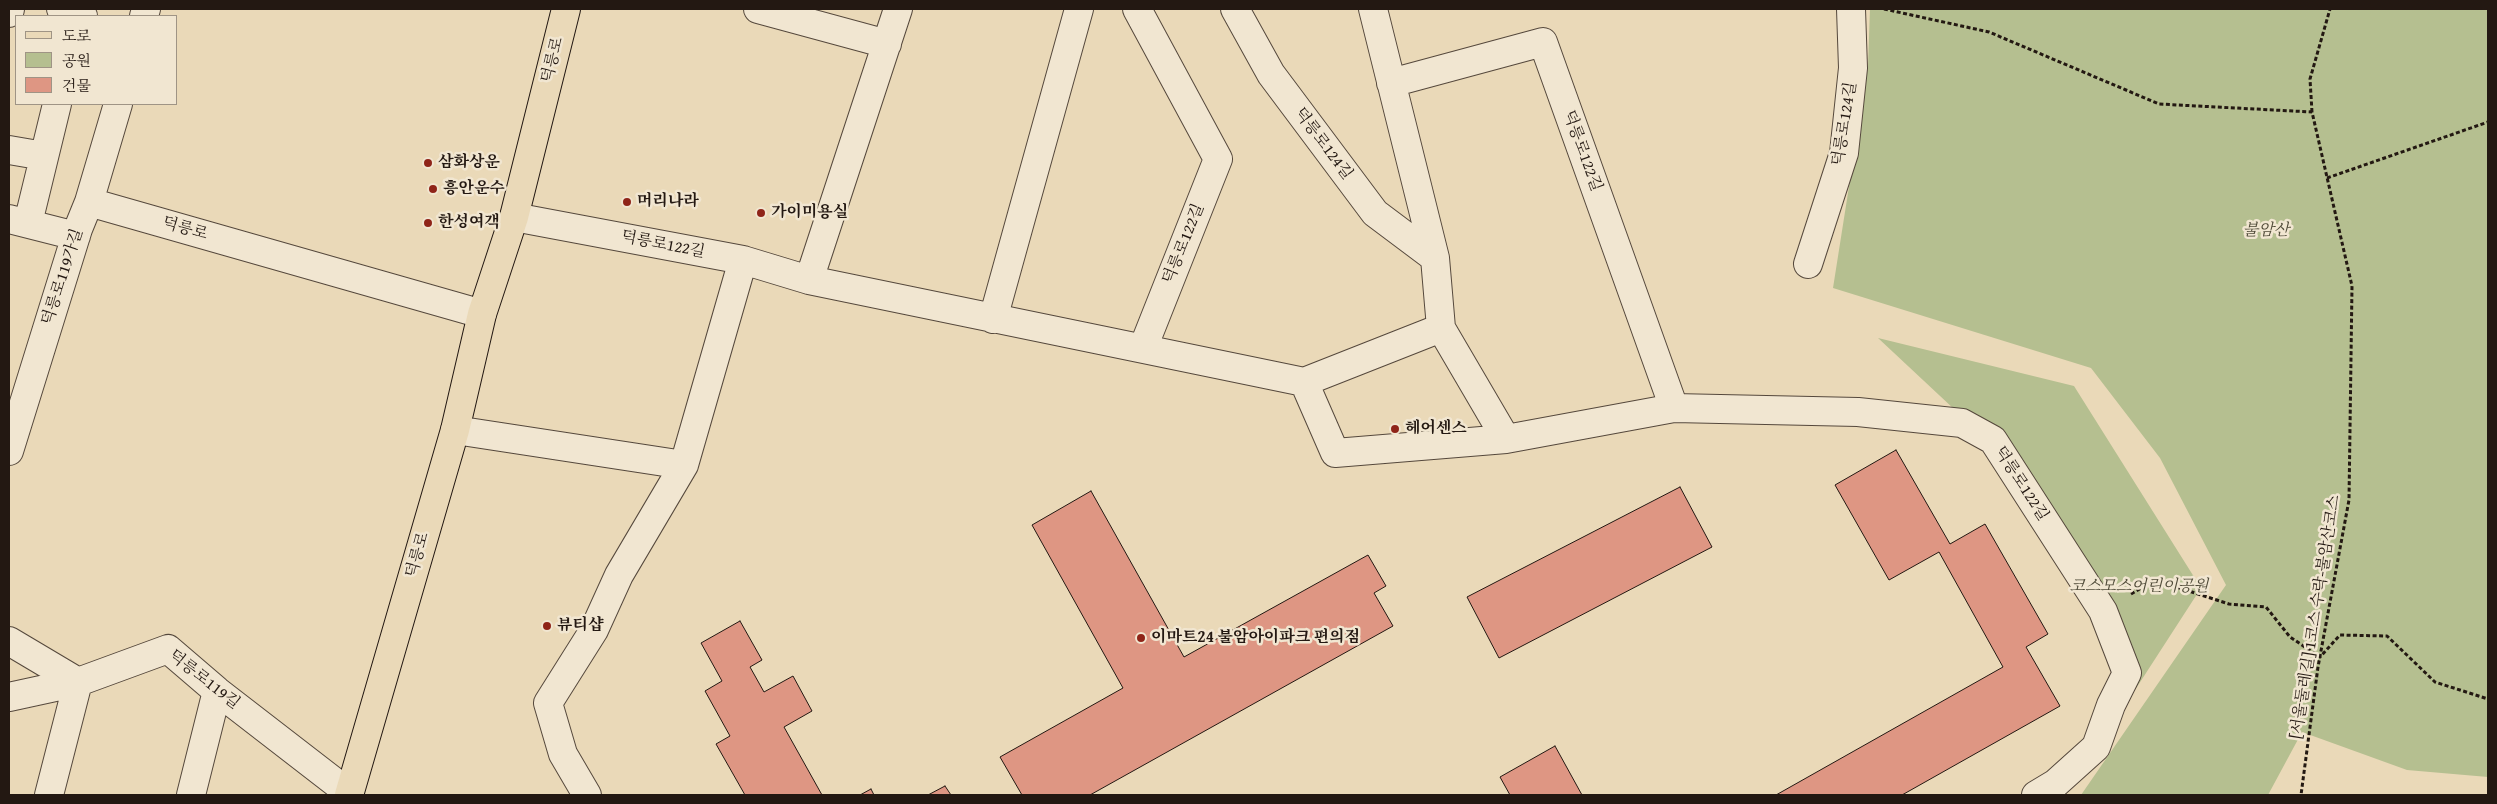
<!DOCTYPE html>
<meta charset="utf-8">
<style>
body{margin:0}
#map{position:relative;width:2497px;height:804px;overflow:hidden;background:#ead9b8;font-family:"Gentium Book Plus","Noto Serif KR",serif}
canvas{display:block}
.frame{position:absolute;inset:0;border:10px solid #231812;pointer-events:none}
.legend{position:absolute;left:15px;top:15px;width:162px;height:90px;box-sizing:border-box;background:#f1e6d1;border:1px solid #9f9485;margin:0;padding:6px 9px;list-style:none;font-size:15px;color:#231812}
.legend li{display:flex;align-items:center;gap:10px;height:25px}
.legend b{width:25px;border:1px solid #9f9485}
</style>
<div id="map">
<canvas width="2497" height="804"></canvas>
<div class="frame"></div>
<ul class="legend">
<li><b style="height:6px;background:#ead9b8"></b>도로</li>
<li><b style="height:14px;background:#b5bf90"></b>공원</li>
<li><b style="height:14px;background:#de9683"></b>건물</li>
</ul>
</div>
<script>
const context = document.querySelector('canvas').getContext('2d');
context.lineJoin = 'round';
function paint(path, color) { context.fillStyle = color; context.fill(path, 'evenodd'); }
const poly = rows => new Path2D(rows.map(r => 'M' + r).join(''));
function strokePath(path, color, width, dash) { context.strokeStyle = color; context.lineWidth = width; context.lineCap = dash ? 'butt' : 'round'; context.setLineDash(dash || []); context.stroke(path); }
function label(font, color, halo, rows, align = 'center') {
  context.font = font + ' "Gentium Book Plus","Noto Serif KR",serif'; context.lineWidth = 5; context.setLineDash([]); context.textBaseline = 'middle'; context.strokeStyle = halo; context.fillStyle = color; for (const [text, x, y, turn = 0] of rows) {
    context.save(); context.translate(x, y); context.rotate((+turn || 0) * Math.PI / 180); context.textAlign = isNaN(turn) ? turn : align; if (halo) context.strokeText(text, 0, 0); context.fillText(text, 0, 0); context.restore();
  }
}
paint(poly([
 [1870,9,2488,9,2488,777,2407,770,2302,732,2268,795,2081,795,2226,585,2160,458,2091,368,1833,288,1868,66],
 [1878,338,2074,386,2201,588,2135,690,2017,462,1985,438]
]), '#b5bf90');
const building = poly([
 [1896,450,1950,544,1985,524,2048,634,2026,647,2060,706,1902,795,1776,795,2003,667,1939,552,1889,580,1835,485,1896,450],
 [1680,487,1712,547,1499,658,1467,597,1680,487],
 [1091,491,1184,657,1368,555,1386,586,1374,593,1393,626,1090,795,1022,795,1000,757,1123,688,1032,525,1091,491],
 [740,621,762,660,750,667,764,692,793,676,812,711,784,727,822,795,745,795,716,744,730,736,705,691,722,681,701,643,740,621],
 [1555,746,1582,795,1510,795,1500,777,1555,746],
 [945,786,951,795,928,795,945,786],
 [871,789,874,795,860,795,871,789]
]);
paint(building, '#de9683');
strokePath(building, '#231812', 1);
const minor = poly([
 [61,9,83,16],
 [758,9,887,44],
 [1137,9,1218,159,1143,348],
 [1235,9,1271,74,1375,213,1435,258],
 [1373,9,1435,258,1441,328,1506,439],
 [9,13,10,9],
 [144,16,146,9],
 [1391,83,1543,42,1674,408],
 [9,150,44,156],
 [89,202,482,314],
 [514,217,743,260,809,280,1304,382],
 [9,219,76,236],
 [28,223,57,104],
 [1808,264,1844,153,1853,68,1851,9],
 [809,280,898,9],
 [993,319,1079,9],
 [1304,382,1335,453,1506,439,1674,408,1858,412,1962,423,1993,440,2103,611,2127,673,2111,705,2096,747,2056,783,2036,795],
 [1304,382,1441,328],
 [455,430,684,465,743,260],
 [9,451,78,229,89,202,118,104],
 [9,641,78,682],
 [9,697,78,682,168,649,217,691,349,793],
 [49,795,78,682],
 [191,795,217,691],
 [587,795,563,754,548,703,594,630,619,575,684,465]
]);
const major = poly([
 [349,795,455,430,482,314,514,217,566,9]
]);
strokePath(minor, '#55483c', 30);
strokePath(major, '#231812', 30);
strokePath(poly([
 [1884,9,1989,32,2159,104,2312,112,2352,286,2349,500,2318,667,2301,795],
 [2312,112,2310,79,2330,9],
 [2327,178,2488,122],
 [2131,594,2155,580,2229,604,2266,607,2290,637,2320,657,2340,635,2387,636,2435,682,2488,699]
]), '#231812', 3, [4, 2.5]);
strokePath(minor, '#f1e6d1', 28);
strokePath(major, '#ead9b8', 28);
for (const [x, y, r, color] of [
 [428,163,5,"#8f2418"],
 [433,189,5,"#8f2418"],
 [627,202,5,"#8f2418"],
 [761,213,5,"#8f2418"],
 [428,223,5,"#8f2418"],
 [1395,429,5,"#8f2418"],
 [547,626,5,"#8f2418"],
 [1141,638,5,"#8f2418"]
]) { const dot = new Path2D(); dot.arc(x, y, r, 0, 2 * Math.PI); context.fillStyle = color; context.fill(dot); strokePath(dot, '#f1e6d1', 2); }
label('16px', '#231812', '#f1e6d1', [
 ["덕릉로",553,60,-76],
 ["덕릉로124길",1845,124,-81],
 ["덕릉로124길",1323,144,53],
 ["덕릉로122길",1582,151,70],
 ["덕릉로",185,229,16],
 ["덕릉로122길",1184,244,-68],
 ["덕릉로122길",663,245,11],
 ["덕릉로119가길",63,277,-72],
 ["덕릉로122길",2021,484,57],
 ["덕릉로",418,555,-74],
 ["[서울둘레길] 1코스 수락-불암산코스",2316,617,-81],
 ["덕릉로119길",204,680,38]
]);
label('bold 16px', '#231812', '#f1e6d1', [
 ["삼화상운",438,163],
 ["흥안운수",443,189],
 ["머리나라",637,202],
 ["가이미용실",771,213],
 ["한성여객",438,223],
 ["헤어센스",1405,429],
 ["뷰티샵",557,626],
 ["이마트24 불암아이파크 편의점",1151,638]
], 'left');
label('italic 16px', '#4f4a38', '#f1e6d1', [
 ["불암산",2266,231],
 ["코스모스어린이공원",2139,587]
]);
</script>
